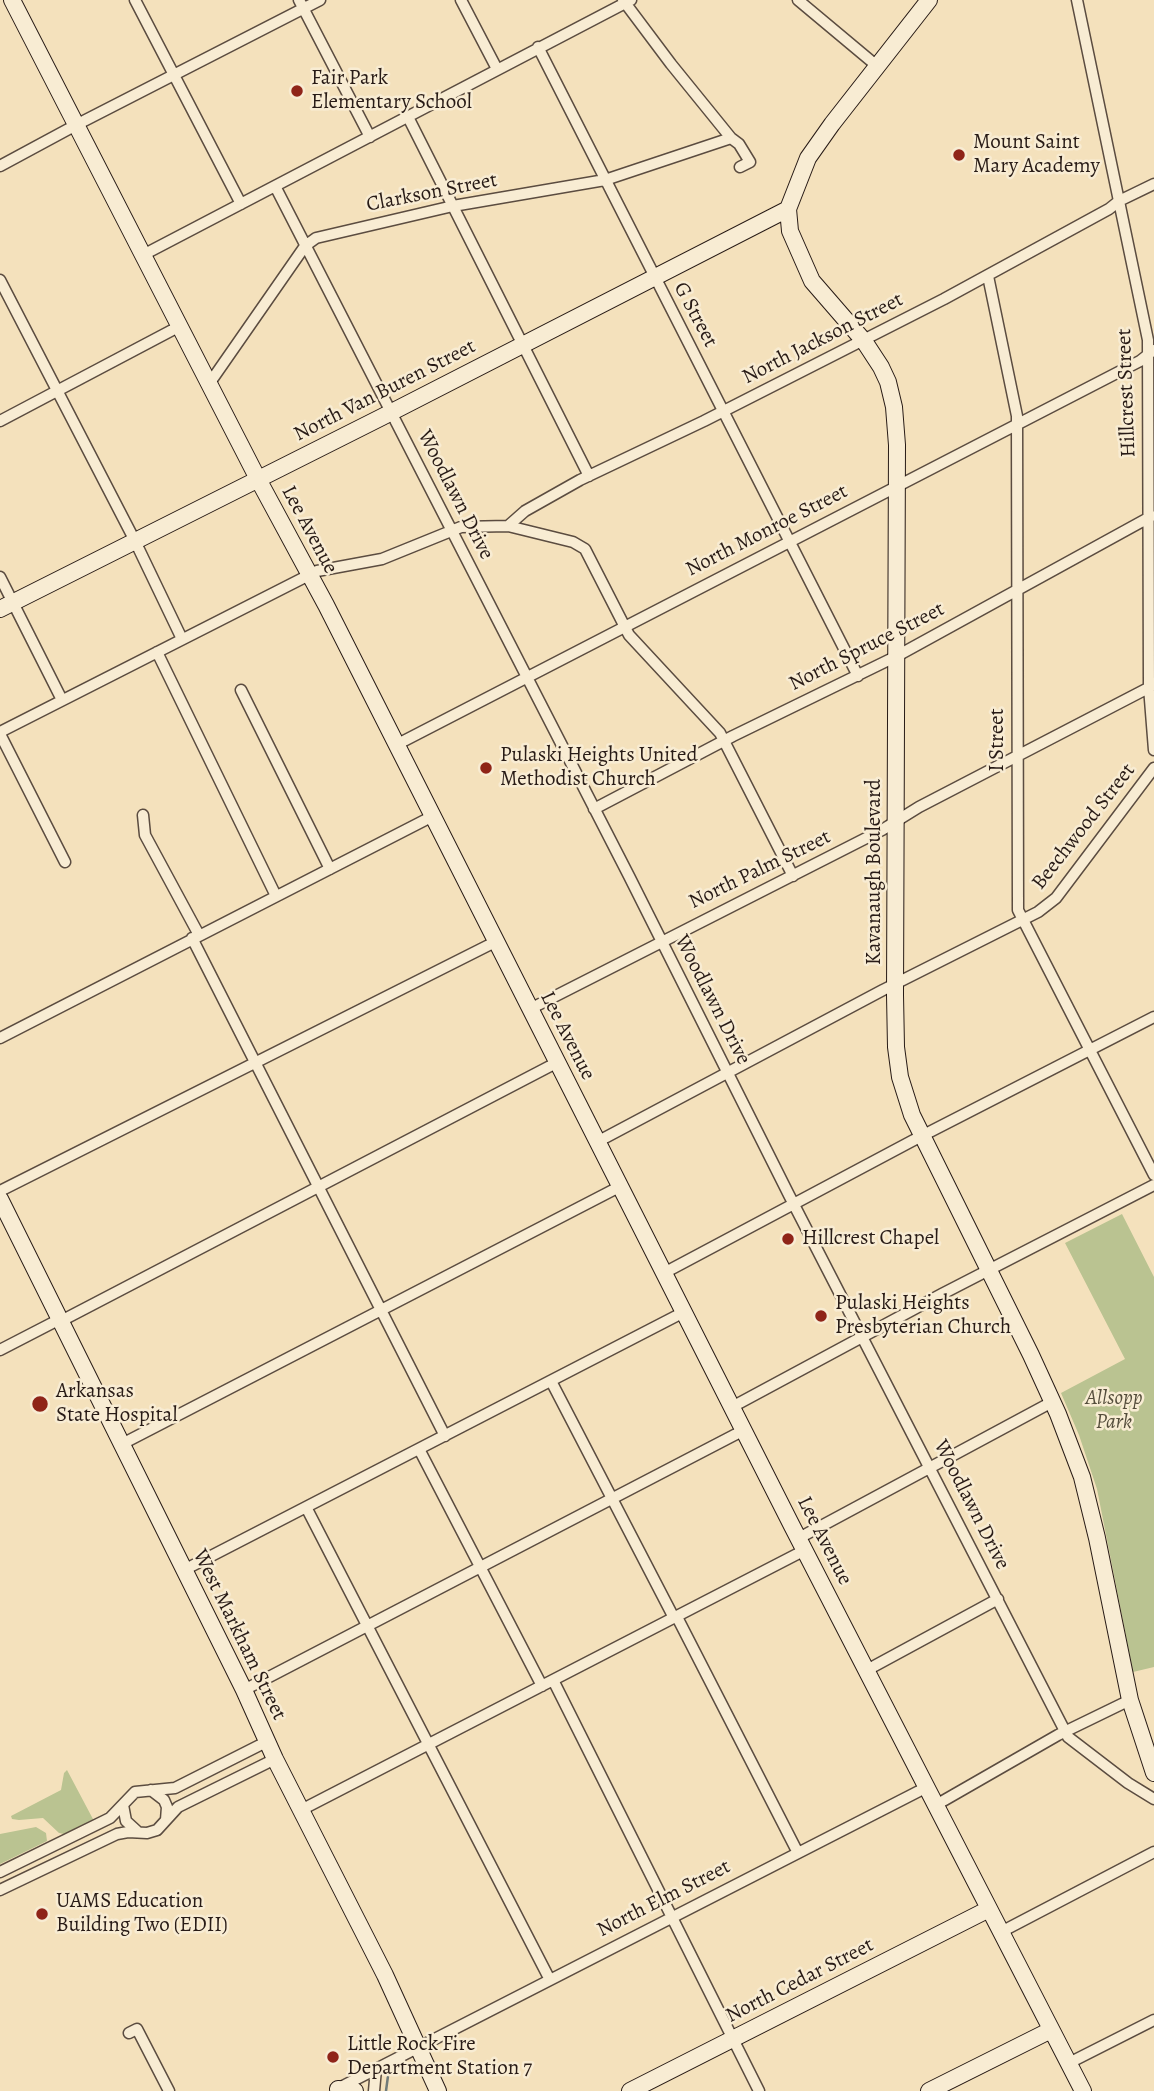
<!DOCTYPE html>
<style>
body{margin:0}
canvas{display:block;background:#f4e1bc}
</style>
<canvas width="1154" height="2091"></canvas>
<script>
const context = document.querySelector('canvas').getContext('2d');
context.lineJoin = 'round';
function paint(path, color) { context.fillStyle = color; context.fill(path, 'evenodd'); }
const poly = rows => new Path2D(rows.map(r => 'M' + r).join(''));
function strokePath(path, color, width, dash) { context.strokeStyle = color; context.lineWidth = width; context.lineCap = dash ? 'butt' : 'round'; context.setLineDash(dash || []); context.stroke(path); }
function label(font, color, halo, rows, align = 'center') {
  context.font = font + ' Alegreya,serif'; context.lineWidth = 5; context.setLineDash([]); context.textBaseline = 'middle'; context.strokeStyle = halo; context.fillStyle = color; for (const [text, x, y, turn = 0] of rows) {
    context.save(); context.translate(x, y); context.rotate((+turn || 0) * Math.PI / 180); context.textAlign = isNaN(turn) ? turn : align; if (halo) context.strokeText(text, 0, 0); context.fillText(text, 0, 0); context.restore();
  }
}
paint(poly([
 [1122,1214,1154,1277,1154,1667,1133,1672,1097,1489,1079,1435,1061,1393,1125,1359,1065,1243],
 [67,1770,94,1821,64,1834,59,1833,43,1818,19,1820,12,1819,11,1816,61,1790,64,1773],
 [36,1827,46,1833,47,1841,0,1864,0,1834]
]), '#bac391');
strokePath(poly([
 [386,2091,388,2076]
]), '#717b79', 2.5);
const street = poly([
 [135,0,241,204],
 [299,0,370,137],
 [461,0,497,69],
 [623,0,671,64,731,138,739,144,750,162,740,167],
 [798,0,877,66],
 [1077,0,1148,340,1149,687,1154,750],
 [538,47,858,676],
 [408,117,589,476],
 [0,166,76,125,320,0],
 [275,186,629,876,789,1195,1068,1737,1128,1783,1154,1799],
 [143,255,631,0],
 [988,276,1017,416,1018,910,1154,1175],
 [0,280,135,541,182,639],
 [209,384,305,246,316,238,453,206,605,180,731,138],
 [0,421,180,326],
 [508,526,525,511,580,480,704,421,944,299,1109,209,1119,201,1154,184],
 [0,577,62,700],
 [157,652,276,896],
 [241,690,330,869],
 [0,732,317,571,382,559,461,527,508,526,573,542,585,549,629,635,720,733,793,876],
 [0,734,65,862],
 [396,745,1140,361,1154,350],
 [594,809,733,736,897,656,1152,516],
 [143,815,145,835,199,935],
 [192,938,445,1436],
 [530,1009,882,830,919,807,1154,685],
 [0,1038,431,817],
 [597,1142,883,990,1038,912,1056,898,1154,768],
 [0,1191,495,942],
 [664,1273,912,1141,1154,1017],
 [61,1321,556,1063],
 [0,1350,60,1319],
 [551,1381,674,1618],
 [732,1407,942,1294,1154,1185],
 [122,1444,619,1187],
 [419,1449,542,1686],
 [306,1507,550,1980],
 [799,1538,1052,1402],
 [184,1570,684,1312],
 [677,1617,798,1853],
 [867,1670,998,1599],
 [553,1680,759,2091],
 [244,1690,744,1430],
 [151,1790,164,1800,167,1807,166,1820],
 [123,1805,126,1821,138,1832],
 [936,1805,1058,1735,1130,1700],
 [303,1809,805,1550],
 [0,1872,110,1818,135,1792,175,1788,268,1741],
 [0,1890,117,1834,128,1832,147,1833,157,1830,178,1807,275,1759],
 [1001,1932,1154,1852],
 [129,2033,137,2029,169,2091],
 [1069,2063,1154,2020],
 [339,2088,927,1787],
 [374,2091,376,2069]
]);
const secondary = poly([
 [12,0,258,479,326,605,792,1526,1083,2091],
 [929,0,832,124,808,158,788,209,790,231,812,281,864,341,881,367,888,382,894,407,897,445,895,995,896,1047,900,1077,912,1115,1031,1355,1058,1414,1082,1477,1097,1538,1130,1700,1154,1773],
 [0,609,382,417,788,209],
 [0,1199,244,1690,275,1759,385,1975,438,2091],
 [338,2089,355,2091],
 [630,2091,989,1909],
 [929,2091,1051,2030]
]);
strokePath(street, '#5b4c40', 13);
strokePath(secondary, '#281b16', 18);
strokePath(street, '#f8ecd3', 10);
strokePath(secondary, '#f8ecd3', 16);
for (const [x, y, r, color] of [
 [297,91,7,"#8f2418"],
 [959,155,7,"#8f2418"],
 [486,768,7,"#8f2418"],
 [788,1239,7,"#8f2418"],
 [821,1316,7,"#8f2418"],
 [40,1404,9,"#8f2418"],
 [42,1914,7,"#8f2418"],
 [333,2057,7,"#8f2418"]
]) { const dot = new Path2D(); dot.arc(x, y, r, 0, 2 * Math.PI); context.fillStyle = color; context.fill(dot); strokePath(dot, '#f8ecd3', 2.5); }
label('21px', '#281b16', '#f8ecd3', [
 ["Fair Park",311,79],
 ["Elementary School",311,103],
 ["Mount Saint",973,143],
 ["Mary Academy",973,167],
 ["Pulaski Heights United",500,756],
 ["Methodist Church",500,780],
 ["Hillcrest Chapel",802,1239],
 ["Pulaski Heights",835,1304],
 ["Presbyterian Church",835,1328],
 ["Arkansas",56,1392],
 ["State Hospital",56,1416],
 ["UAMS Education",56,1902],
 ["Building Two (EDII)",56,1926],
 ["Little Rock Fire",347,2045],
 ["Department Station 7",347,2069]
], 'left');
label('21px', '#281b16', '#f8ecd3', [
 ["Clarkson Street",432,193,-11],
 ["G Street",695,315,62],
 ["North Jackson Street",823,339,-27],
 ["North Van Buren Street",385,391,-27],
 ["Hillcrest Street",1127,393,-92],
 ["Woodlawn Drive",455,495,63],
 ["Lee Avenue",309,530,62],
 ["North Monroe Street",767,531,-27],
 ["North Spruce Street",867,647,-27],
 ["I Street",998,740,-90],
 ["Beechwood Street",1084,827,-52],
 ["North Palm Street",760,870,-26],
 ["Kavanaugh Boulevard",875,872,-90],
 ["Woodlawn Drive",712,1000,63],
 ["Lee Avenue",567,1036,63],
 ["Woodlawn Drive",971,1505,63],
 ["Lee Avenue",824,1541,63],
 ["West Markham Street",239,1635,64],
 ["North Elm Street",664,1899,-27],
 ["North Cedar Street",800,1981,-27]
]);
label('italic 21px', '#544d3b', '#f8ecd3', [
 ["Allsopp",1114,1399],
 ["Park",1114,1423]
]);
</script>
